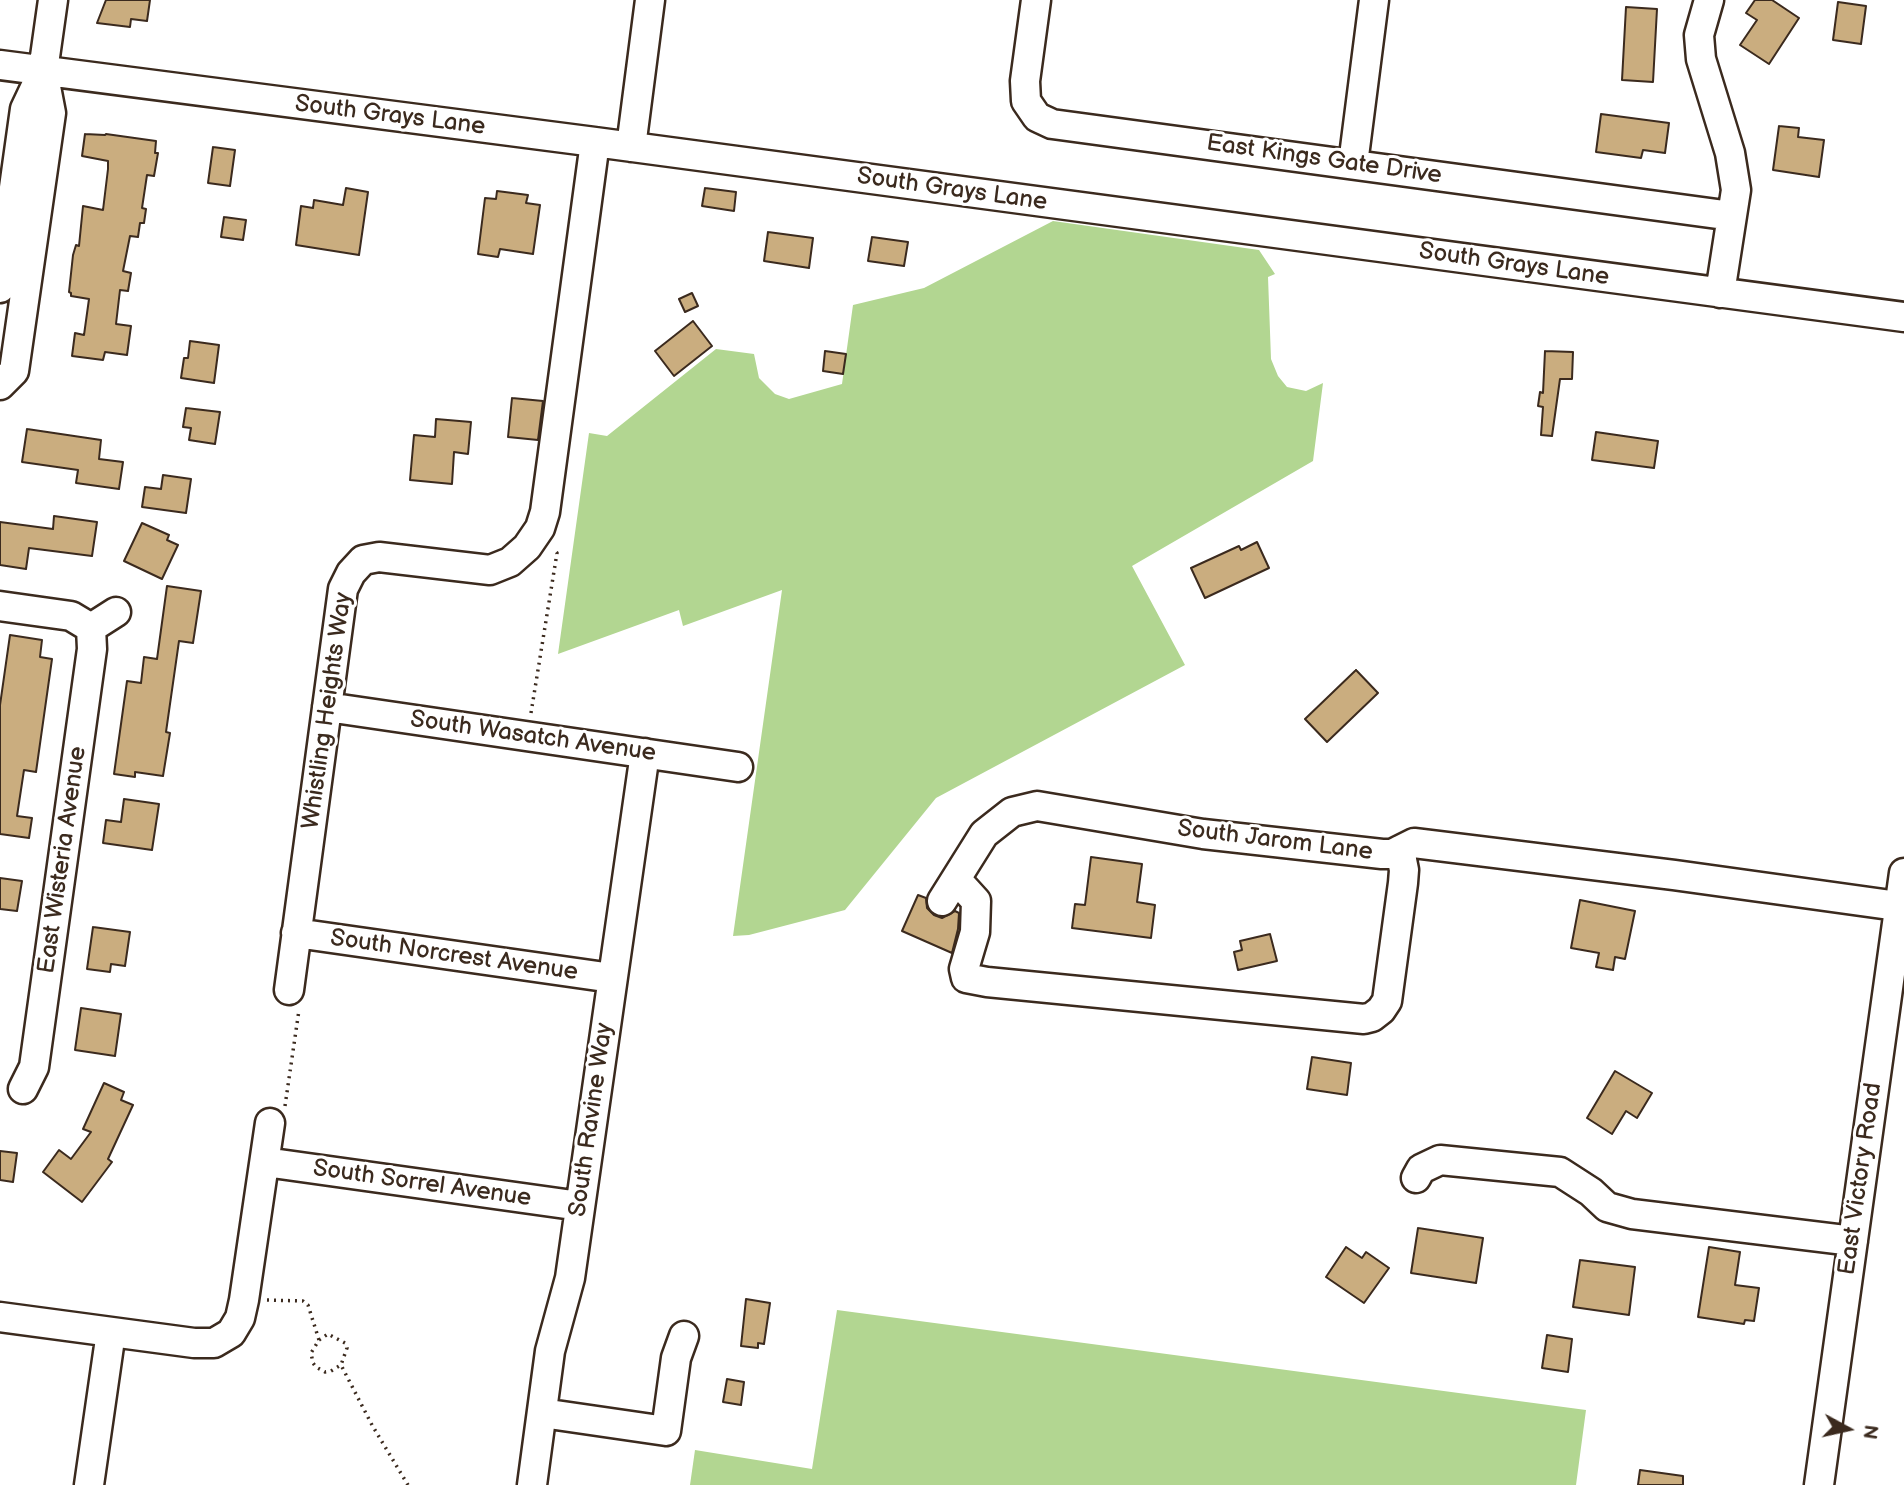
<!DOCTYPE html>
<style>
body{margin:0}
#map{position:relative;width:1904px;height:1485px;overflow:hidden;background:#fff;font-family:"Balsamiq Sans",sans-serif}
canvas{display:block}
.north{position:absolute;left:1813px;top:1394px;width:70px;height:70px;-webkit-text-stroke:5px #fff;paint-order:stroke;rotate:98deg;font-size:19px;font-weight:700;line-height:28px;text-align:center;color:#3b2a1e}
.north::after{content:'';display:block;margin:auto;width:24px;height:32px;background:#3b2a1e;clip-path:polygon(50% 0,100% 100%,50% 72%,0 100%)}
</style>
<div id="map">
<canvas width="1904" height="1485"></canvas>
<div class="north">N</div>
</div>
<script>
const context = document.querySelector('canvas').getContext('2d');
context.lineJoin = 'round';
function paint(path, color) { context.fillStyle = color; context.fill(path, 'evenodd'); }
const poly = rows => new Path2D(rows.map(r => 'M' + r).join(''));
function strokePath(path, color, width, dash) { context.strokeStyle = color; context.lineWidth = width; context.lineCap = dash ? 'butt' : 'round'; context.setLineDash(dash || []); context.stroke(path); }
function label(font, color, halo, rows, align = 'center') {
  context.font = font + ' "Balsamiq Sans",sans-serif'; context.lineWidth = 6; context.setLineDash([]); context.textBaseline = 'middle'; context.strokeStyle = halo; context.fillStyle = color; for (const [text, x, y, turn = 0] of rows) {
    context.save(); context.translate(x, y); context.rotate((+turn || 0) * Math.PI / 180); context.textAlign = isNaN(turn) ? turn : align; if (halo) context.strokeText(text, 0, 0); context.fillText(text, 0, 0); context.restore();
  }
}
paint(poly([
 [1053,221,1259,250,1275,274,1268,277,1271,359,1278,376,1287,387,1306,391,1323,383,1313,461,1132,566,1185,665,936,798,845,910,749,935,733,936,782,590,683,626,679,610,558,654,589,433,607,436,716,349,754,354,759,378,775,394,789,399,842,384,853,305,924,288],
 [837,1310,1586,1410,1576,1485,690,1485,695,1450,812,1469]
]), '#b2d691');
const building = poly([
 [106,0,150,0,147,21,131,19,130,27,97,23,106,0],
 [1755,0,1772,0,1799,18,1769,64,1740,45,1757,20,1746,13,1755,0],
 [1838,2,1866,6,1861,44,1833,40,1838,2],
 [1626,7,1657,9,1653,82,1622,80,1626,7],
 [1601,114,1669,123,1665,153,1643,150,1641,158,1596,152,1601,114],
 [1779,126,1799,128,1798,137,1824,140,1819,177,1773,170,1779,126],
 [85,134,105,135,106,134,156,141,155,153,158,153,154,176,147,175,142,208,146,209,144,223,140,223,138,237,130,236,123,271,131,273,128,291,120,290,116,324,131,326,127,355,105,352,103,360,72,356,75,333,84,335,89,299,71,296,71,293,69,292,73,255,76,245,79,246,83,206,103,210,108,169,108,161,82,156,85,134],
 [213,147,235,150,230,186,208,183,213,147],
 [346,188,368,192,359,255,296,245,301,206,313,208,314,200,343,205,346,188],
 [705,188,736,192,734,211,702,206,705,188],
 [497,191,528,195,526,203,540,205,533,254,500,249,498,257,478,254,485,198,496,199,497,191],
 [224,217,246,220,243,240,221,237,224,217],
 [768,232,813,238,809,268,764,261,768,232],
 [872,237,908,242,904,266,868,261,872,237],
 [692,293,698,306,685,312,679,299,692,293],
 [693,321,712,346,674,376,655,351,693,321],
 [190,341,219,345,214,383,181,378,184,358,188,358,190,341],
 [825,351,846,354,843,374,823,371,825,351],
 [1545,351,1573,352,1572,379,1560,379,1552,436,1541,435,1543,407,1538,406,1540,392,1543,393,1545,351],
 [512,398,543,401,538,440,508,437,512,398],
 [186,408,220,412,215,444,189,440,191,428,183,427,186,408],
 [436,419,471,422,468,454,454,452,452,484,410,480,414,435,435,437,436,419],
 [27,429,101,440,99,459,123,462,119,489,76,483,78,470,22,462,27,429],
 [1596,432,1658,441,1654,468,1592,460,1596,432],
 [163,475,191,479,186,513,142,507,145,487,161,489,163,475],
 [54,516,97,522,92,556,29,548,26,569,0,565,0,522,53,529,54,516],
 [142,523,169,535,167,540,178,545,162,579,124,561,142,523],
 [1257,542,1269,568,1205,598,1191,568,1239,546,1241,550,1257,542],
 [167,586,201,591,193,643,179,641,166,732,170,733,163,776,135,772,135,777,114,774,127,681,141,683,144,657,157,659,167,586],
 [10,635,42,640,40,657,52,659,36,772,24,770,17,816,32,818,29,838,0,834,0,705,10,635],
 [1356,670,1378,693,1327,742,1305,719,1356,670],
 [124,799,159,804,152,850,103,843,106,820,121,822,124,799],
 [1091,857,1142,864,1137,902,1155,905,1151,938,1072,928,1075,904,1085,905,1091,857],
 [0,878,22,881,17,911,0,909,0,878],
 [918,895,926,898,927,908,934,915,942,918,955,911,959,913,958,929,952,953,902,931,918,895],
 [1580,900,1635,911,1625,959,1615,957,1613,970,1596,967,1599,953,1571,948,1580,900],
 [93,927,130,932,125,966,111,964,110,972,87,969,93,927],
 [1270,934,1277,961,1238,970,1234,952,1242,950,1240,941,1270,934],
 [81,1008,121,1014,115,1056,75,1050,81,1008],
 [1312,1057,1351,1063,1347,1095,1307,1089,1312,1057],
 [1615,1071,1652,1093,1637,1118,1626,1111,1612,1134,1587,1118,1615,1071],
 [104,1083,124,1092,121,1100,133,1105,108,1159,112,1162,82,1202,43,1172,59,1150,71,1159,91,1132,83,1129,104,1083],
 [0,1151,17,1153,13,1182,0,1180,0,1151],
 [1418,1228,1483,1238,1476,1283,1411,1273,1418,1228],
 [1346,1247,1362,1258,1366,1252,1389,1268,1364,1303,1326,1277,1346,1247],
 [1709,1247,1740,1252,1735,1285,1759,1288,1754,1321,1745,1320,1744,1324,1698,1317,1709,1247],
 [1580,1260,1635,1267,1629,1315,1573,1307,1580,1260],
 [746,1299,770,1303,764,1344,758,1343,758,1348,741,1346,746,1299],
 [1547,1335,1572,1339,1568,1372,1542,1368,1547,1335],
 [727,1379,744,1382,741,1405,723,1402,727,1379],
 [1640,1470,1683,1476,1683,1485,1638,1485,1640,1470]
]);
paint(building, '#caad7f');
strokePath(building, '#3b2a1e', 2);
const minor = poly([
 [1036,0,1025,81,1026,101,1037,117,1052,124,1732,216],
 [1709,0,1699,35,1701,59,1730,153,1736,190,1720,293],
 [0,65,595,142,1904,317],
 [631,147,650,0],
 [1353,164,1374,0],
 [0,288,25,109,43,71,53,0],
 [0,385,14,371,51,113,43,71],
 [0,606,71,616,91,628],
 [91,628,116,612],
 [327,707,738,767],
 [956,879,976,901,975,932,964,969,966,978,987,982,1364,1019,1372,1017,1381,1010,1387,1001,1403,883,1404,870,1400,850],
 [942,901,984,834,1012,812,1037,806,1203,834,1382,854,1392,854,1414,843,1674,875,1904,907],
 [296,933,612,978],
 [289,990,343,589,351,573,363,560,379,557,490,570,510,562,527,547,540,528,545,512,595,142],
 [23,1089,34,1067,92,649,91,628],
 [265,1162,580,1206],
 [1416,1178,1421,1169,1440,1160,1560,1172,1591,1192,1607,1207,1632,1214,1853,1241],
 [0,1317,194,1343,214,1343,231,1333,240,1318,244,1300,270,1123],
 [542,1413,666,1431,676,1358,684,1336],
 [89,1485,111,1332],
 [532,1485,550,1351,570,1278,645,753],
 [1819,1485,1904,873]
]);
strokePath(minor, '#3b2a1e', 33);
strokePath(poly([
 [531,713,557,553,553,550],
 [285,1106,299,1010],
 [267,1300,303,1301,308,1305,319,1340,311,1353,313,1363,316,1367,325,1372,331,1371,341,1365],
 [319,1340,328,1334,345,1343,347,1348,341,1365,372,1425,408,1485]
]), '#3b2a1e', 3.5, [2, 5]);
strokePath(minor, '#fff', 28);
label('24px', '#3b2a1e', '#fff', [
 ["South Grays Lane",390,116,7],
 ["East Kings Gate Drive",1324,160,8],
 ["South Grays Lane",952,190,8],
 ["South Grays Lane",1514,265,8],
 ["Whistling Heights Way",328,711,-82],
 ["South Wasatch Avenue",533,737,8],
 ["South Jarom Lane",1275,841,7],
 ["East Wisteria Avenue",63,860,-82],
 ["South Norcrest Avenue",454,956,8],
 ["South Ravine Way",592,1120,-82],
 ["East Victory Road",1861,1179,-82],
 ["South Sorrel Avenue",422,1184,8]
]);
</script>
